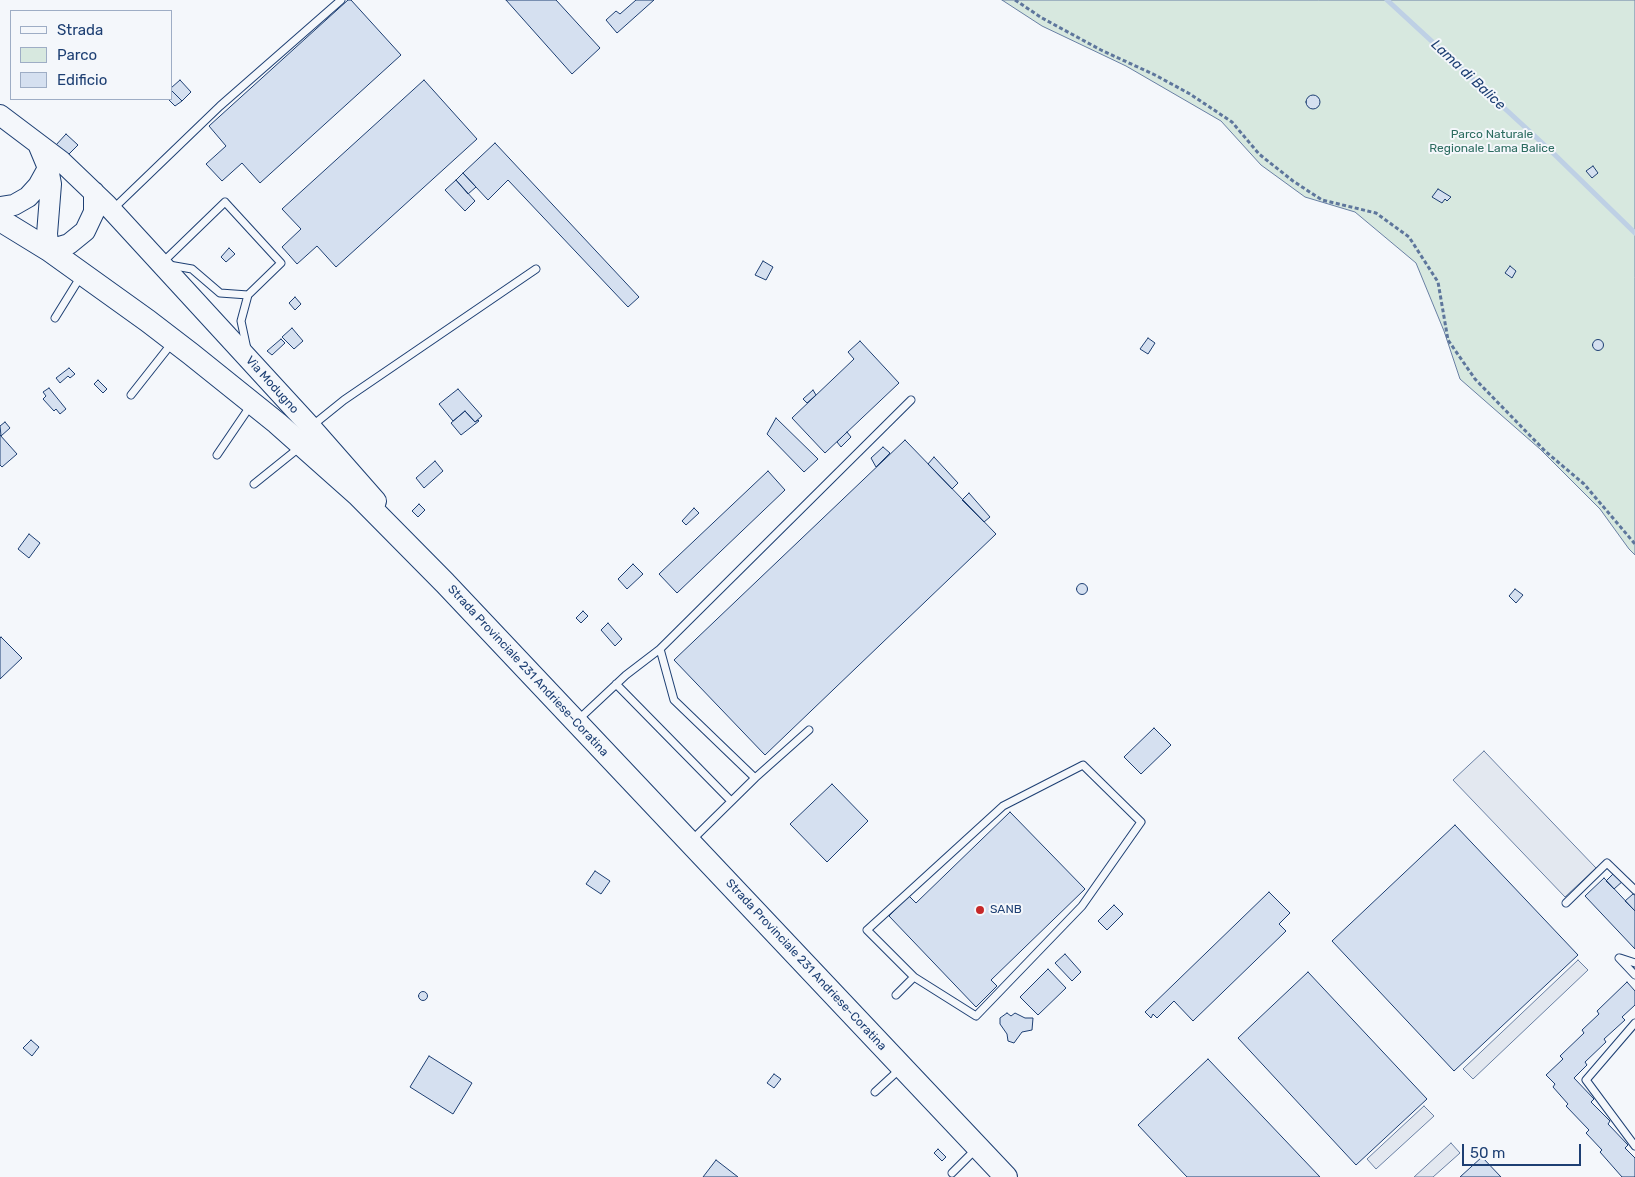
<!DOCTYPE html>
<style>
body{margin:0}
#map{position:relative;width:1635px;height:1177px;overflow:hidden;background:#f4f7fb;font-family:Rubik,sans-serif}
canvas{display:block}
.legend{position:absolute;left:10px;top:10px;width:162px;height:90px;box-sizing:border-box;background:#f4f7fb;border:1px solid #9eadc5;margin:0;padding:6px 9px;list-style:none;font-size:15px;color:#1d3f73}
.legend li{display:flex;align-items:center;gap:10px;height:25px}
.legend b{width:25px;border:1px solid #9eadc5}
.scale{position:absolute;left:1462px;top:1144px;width:119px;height:22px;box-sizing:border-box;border:2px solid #1d3f73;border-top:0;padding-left:6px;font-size:15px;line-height:18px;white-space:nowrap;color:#1d3f73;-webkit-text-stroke:4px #f4f7fb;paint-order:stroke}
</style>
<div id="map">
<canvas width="1635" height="1177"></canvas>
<ul class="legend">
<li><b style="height:6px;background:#f4f7fb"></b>Strada</li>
<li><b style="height:14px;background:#d7e8df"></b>Parco</li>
<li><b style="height:14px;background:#d5e0f0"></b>Edificio</li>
</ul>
<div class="scale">50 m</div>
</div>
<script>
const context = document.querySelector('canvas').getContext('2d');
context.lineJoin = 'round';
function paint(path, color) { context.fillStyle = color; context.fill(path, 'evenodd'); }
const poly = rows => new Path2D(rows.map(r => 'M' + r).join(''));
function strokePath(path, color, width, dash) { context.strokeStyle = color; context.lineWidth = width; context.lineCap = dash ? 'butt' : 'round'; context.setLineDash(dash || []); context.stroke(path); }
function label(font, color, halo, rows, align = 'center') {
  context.font = font + ' Rubik,sans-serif'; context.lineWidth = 4; context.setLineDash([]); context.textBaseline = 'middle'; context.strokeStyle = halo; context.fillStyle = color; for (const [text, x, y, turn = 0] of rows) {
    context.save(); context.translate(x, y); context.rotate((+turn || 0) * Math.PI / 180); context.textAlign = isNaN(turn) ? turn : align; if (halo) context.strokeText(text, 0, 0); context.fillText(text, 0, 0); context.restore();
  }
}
const green = poly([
 [1002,0,1635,0,1635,555,1629,549,1600,509,1540,449,1460,379,1444,331,1416,263,1355,212,1305,197,1261,165,1221,121,1126,66,1042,26,1002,0]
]);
paint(green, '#d7e8df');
strokePath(green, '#687fa3', 1);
const parking = poly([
 [1484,751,1596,868,1565,897,1453,780,1484,751],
 [1578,960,1588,970,1473,1079,1463,1069,1578,960],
 [1424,1106,1434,1116,1376,1169,1367,1159,1424,1106],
 [1451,1143,1460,1153,1433,1177,1414,1177,1451,1143]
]);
paint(parking, '#e3e8f0');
strokePath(parking, '#687fa3', 1);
strokePath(poly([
 [1387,0,1552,152,1635,233]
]), '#bed0e5', 5);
const building = poly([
 [348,0,351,0,401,55,260,183,242,163,222,181,206,164,226,146,209,126,348,0],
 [506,0,556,0,600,48,572,74,506,0],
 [636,0,654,0,617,33,606,20,616,11,620,14,636,0],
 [180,80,191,92,182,101,171,90,171,88,180,80],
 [424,80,477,139,336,267,317,246,297,264,282,247,301,229,282,209,424,80],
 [171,90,182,101,175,106,168,99,171,99,171,90],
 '1306 102a7 7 0 1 1 14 0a7 7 0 1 1-14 0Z',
 [66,134,78,145,67,156,56,145,66,134],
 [495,143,639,297,628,307,508,180,488,200,463,173,495,143],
 [1593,166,1598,173,1592,178,1586,171,1593,166],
 [463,173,476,187,468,194,456,180,463,173],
 [456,180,475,201,465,211,445,190,456,180],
 [1438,189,1451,197,1447,201,1445,199,1442,203,1432,197,1438,189],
 [229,248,235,254,226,262,221,257,229,248],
 [763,261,773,267,766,280,755,275,763,261],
 [1510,266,1516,271,1512,278,1505,273,1510,266],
 [295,297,301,304,295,310,289,303,295,297],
 [292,328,303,341,294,349,282,337,292,328],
 [1148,338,1155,343,1148,354,1140,349,1148,338],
 [281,339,285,343,272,355,267,351,281,339],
 '1592.5 345a5.5 5.5 0 1 1 11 0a5.5 5.5 0 1 1-11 0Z',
 [860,341,899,383,825,453,792,418,854,359,848,352,860,341],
 [69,368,75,374,70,378,68,376,60,383,56,378,69,368],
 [98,380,107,389,103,393,94,384,98,380],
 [49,388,66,409,60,414,56,409,54,411,43,399,46,396,43,392,49,388],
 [458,389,482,416,475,422,465,411,453,421,439,404,458,389],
 [813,390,816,395,807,403,803,399,813,390],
 [465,411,475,422,478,420,479,421,461,435,451,423,465,411],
 [776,418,818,459,804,472,767,434,776,418],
 [5,422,10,428,1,436,0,426,5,422],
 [847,432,851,437,841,447,837,442,847,432],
 [0,435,17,454,2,467,0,465,0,435],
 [905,440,996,534,765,755,674,660,905,440],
 [883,447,890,453,876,467,871,458,883,447],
 [934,457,958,483,952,489,928,464,934,457],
 [435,461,443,471,424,488,416,478,435,461],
 [768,471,785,490,677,593,659,574,768,471],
 [969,493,990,517,984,522,962,500,969,493],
 [419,504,425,510,418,517,412,511,419,504],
 [694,508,699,513,686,525,682,521,694,508],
 [29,534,40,543,29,558,18,549,29,534],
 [633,564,643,574,627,589,618,579,633,564],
 '1076.5 589a5.5 5.5 0 1 1 11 0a5.5 5.5 0 1 1-11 0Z',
 [1515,589,1523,595,1516,603,1509,596,1515,589],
 [583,611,588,616,581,623,576,618,583,611],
 [608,623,622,639,615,646,601,630,608,623],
 [1,637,22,658,0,679,0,638,1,637],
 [1154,728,1171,745,1141,774,1124,757,1154,728],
 [832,784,868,821,827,862,790,824,832,784],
 [1010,812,1085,889,991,980,997,986,976,1007,889,916,909,896,916,903,1010,812],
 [1455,825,1578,955,1454,1071,1332,941,1455,825],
 [595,871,610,881,601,894,586,884,595,871],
 [1616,871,1624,880,1614,889,1606,881,1616,871],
 [1604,878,1635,911,1635,949,1585,896,1604,878],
 [1269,892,1290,913,1279,924,1286,931,1193,1021,1174,1001,1157,1018,1153,1014,1151,1018,1145,1012,1269,892],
 [1633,894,1635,895,1635,911,1625,901,1633,894],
 [1114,905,1123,914,1107,930,1098,921,1114,905],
 [1065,954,1081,972,1072,981,1055,963,1065,954],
 [1048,969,1066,988,1038,1015,1020,997,1048,969],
 [1308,972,1427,1099,1356,1165,1238,1038,1308,972],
 [1627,982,1635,991,1635,1005,1622,1017,1625,1020,1604,1039,1606,1042,1585,1062,1587,1065,1574,1078,1594,1099,1591,1102,1610,1121,1608,1124,1628,1145,1625,1148,1635,1158,1635,1177,1622,1177,1600,1152,1602,1150,1586,1133,1589,1130,1566,1106,1568,1104,1553,1087,1555,1084,1546,1075,1563,1059,1560,1056,1584,1033,1582,1030,1599,1014,1597,1011,1627,982],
 '418.5 996a4.5 4.5 0 1 1 9 0a4.5 4.5 0 1 1-9 0Z',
 [1007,1013,1011,1016,1015,1013,1025,1018,1033,1018,1032,1030,1022,1032,1014,1043,1008,1041,1007,1034,1000,1024,1000,1018,1007,1013],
 [31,1040,39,1047,32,1056,23,1048,31,1040],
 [429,1056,472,1083,453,1114,410,1087,429,1056],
 [1208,1059,1320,1177,1187,1177,1138,1125,1208,1059],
 [774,1074,781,1079,774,1088,767,1083,774,1074],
 [938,1149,946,1157,942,1161,934,1153,938,1149],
 [1482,1157,1501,1177,1460,1177,1482,1157],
 [716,1160,738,1177,703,1177,716,1160]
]);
paint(building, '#d5e0f0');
strokePath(building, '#1d3f73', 1);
const lane = poly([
 [112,210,220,106,341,0],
 [163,262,225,202,281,263,248,295],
 [169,265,192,269,220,293,248,295,241,321,247,349],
 [55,318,81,276],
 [131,395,172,343],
 [313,425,344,400,536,269],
 [217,455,251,405],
 [254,484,300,447],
 [616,684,731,801],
 [579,719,626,675,660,649],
 [755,778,809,730],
 [692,840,755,778,674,700,660,649,911,400],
 [1566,903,1607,863,1635,890],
 [1619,958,1635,975],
 [1620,958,1635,963],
 [896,995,914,977,867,930,1003,806,1083,765,1141,822,1082,906,976,1016,914,977],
 [1635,1023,1586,1080,1635,1146],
 [875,1092,900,1069],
 [952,1173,976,1149]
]);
const secondary = poly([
 [0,115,61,161,107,205,311,427,376,501],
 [38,144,48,168,51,184,47,234,49,250,69,244,85,231,94,212,94,192],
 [0,207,14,205,28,197,38,186,48,168]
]);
const primary = poly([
 [0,220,49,250,148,321,191,354,277,423,358,495,445,583,1006,1177]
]);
strokePath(lane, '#1d3f73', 9);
strokePath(secondary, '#1d3f73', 22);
strokePath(primary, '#1d3f73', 24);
strokePath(poly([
 [1015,0,1042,18,1101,50,1155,75,1190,94,1232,122,1259,154,1293,181,1322,200,1376,213,1409,237,1438,282,1448,340,1475,379,1545,451,1584,484,1635,544]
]), '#5e769c', 3, [4, 2.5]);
strokePath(lane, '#f4f7fb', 7);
strokePath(secondary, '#f4f7fb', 20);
strokePath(primary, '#f4f7fb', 22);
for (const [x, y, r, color] of [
 [980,910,5,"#c62828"]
]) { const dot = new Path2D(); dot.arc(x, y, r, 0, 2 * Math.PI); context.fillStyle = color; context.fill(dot); strokePath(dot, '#f4f7fb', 2); }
label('12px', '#2c6c60', '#f4f7fb', [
 ["Parco Naturale",1492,135],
 ["Regionale Lama Balice",1492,149]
]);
label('12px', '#1d3f73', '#f4f7fb', [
 ["Via Modugno",272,385,48],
 ["Strada Provinciale 231 Andriese-Coratina",528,671,47],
 ["Strada Provinciale 231 Andriese-Coratina",806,965,47]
]);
label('12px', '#1d3f73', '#f4f7fb', [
 ["SANB",990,910]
], 'left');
label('italic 14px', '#1d3f73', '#f4f7fb', [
 ["Lama di Balice",1468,75,43]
]);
</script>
